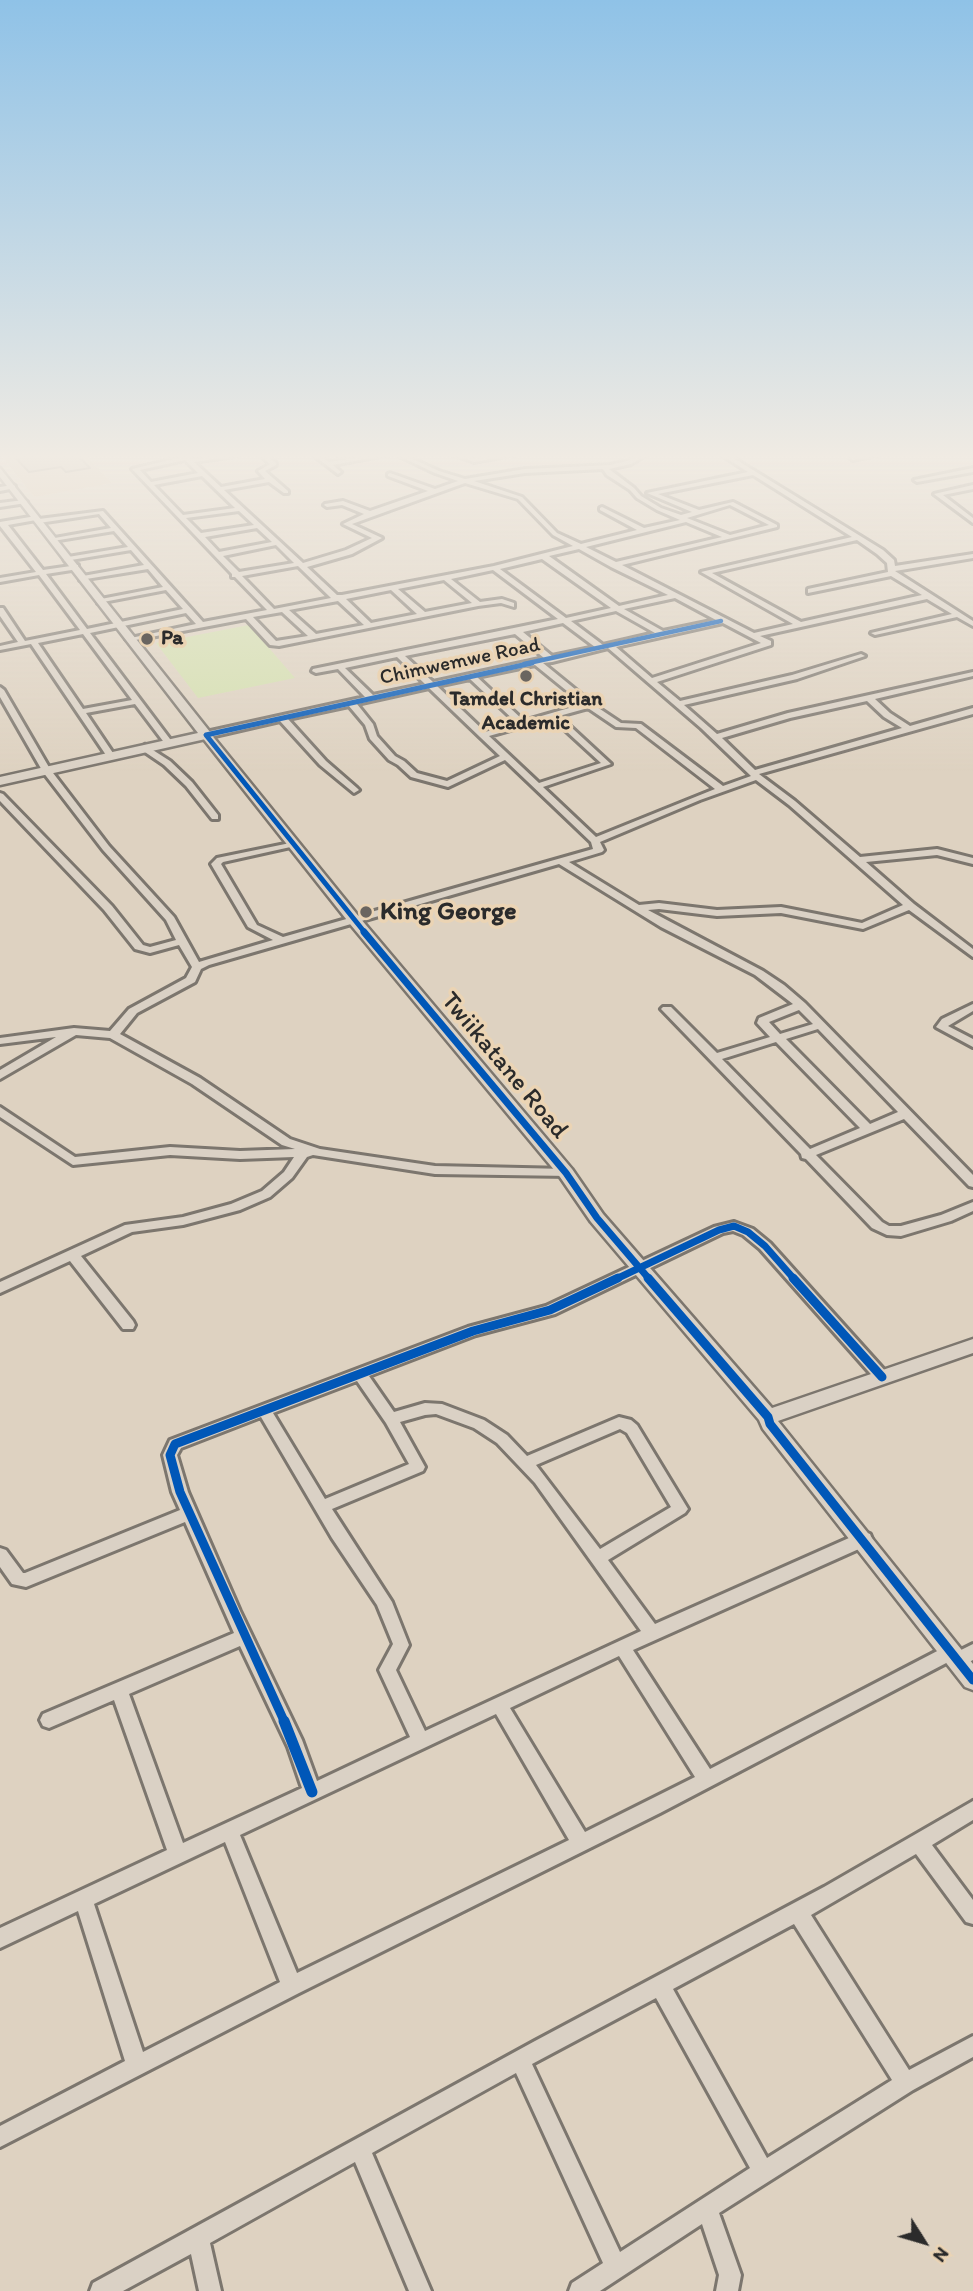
<!DOCTYPE html>
<style>
body{margin:0}
#map{position:relative;width:973px;height:2291px;overflow:hidden;background:#ded2c1;font-family:Itim,sans-serif}
canvas{display:block}
.north{position:absolute;left:889px;top:2207px;width:70px;height:70px;-webkit-text-stroke:5px #ebd4b4;paint-order:stroke;rotate:127deg;font-size:19px;font-weight:700;line-height:28px;text-align:center;color:#2b2b2b}
.north::after{content:'';display:block;margin:auto;width:24px;height:32px;background:#2b2b2b;clip-path:polygon(50% 0,100% 100%,50% 72%,0 100%)}
</style>
<div id="map">
<canvas width="973" height="2291"></canvas>
<div class="north">N</div>
</div>
<script>
const context = document.querySelector('canvas').getContext('2d');
context.lineJoin = 'round';
function paint(path, color) { context.fillStyle = color; context.fill(path, 'evenodd'); }
const poly = rows => new Path2D(rows.map(r => 'M' + r).join(''));
function strokePath(path, color, width, dash) { context.strokeStyle = color; context.lineWidth = width; context.lineCap = dash ? 'butt' : 'round'; context.setLineDash(dash || []); context.stroke(path); }
function label(font, color, halo, rows, align = 'center') {
  context.font = font + ' Itim,sans-serif'; context.lineWidth = 7; context.setLineDash([]); context.textBaseline = 'middle'; context.strokeStyle = halo; context.fillStyle = color; for (const [text, x, y, turn = 0] of rows) {
    context.save(); context.translate(x, y); context.rotate((+turn || 0) * Math.PI / 180); context.textAlign = isNaN(turn) ? turn : align; if (halo) context.strokeText(text, 0, 0); context.fillText(text, 0, 0); context.restore();
  }
}
paint(poly([
 [0,454,84,454,112,483,34,497]
]), '#e2cdb5');
paint(poly([
 [249,625,295,678,198,698,156,643]
]), '#d4dfaf');
const building = poly([
 [12,454,76,454,90,468,66,472,61,467,29,472,12,454]
]);
paint(building, '#c9bcaf');
strokePath(building, '#7c766e', 2);
const minor = poly([
 [179,454,185,454,191,459,238,454,235,456,194,462,221,487,265,479,258,471,270,464,259,454,265,454,276,463,276,465,265,471,288,491,288,493,284,493,269,482,224,490,303,563,346,550,372,538,343,524,364,514,342,505,327,507,324,505,325,504,343,501,370,511,428,491,388,476,388,474,390,473,435,489,458,481,435,473,395,454,402,454,439,471,465,479,525,469,610,465,627,461,641,454,648,454,631,464,609,469,634,488,641,496,661,508,681,515,692,512,647,493,748,472,720,454,727,454,883,550,894,560,895,566,973,554,973,558,895,571,973,621,973,626,957,617,875,635,871,633,952,614,927,599,760,636,771,641,771,645,657,682,680,701,792,675,861,654,865,656,797,679,684,705,717,734,788,713,973,672,973,676,875,699,890,713,910,726,973,708,973,714,759,774,795,801,860,857,937,849,973,858,973,864,937,855,866,862,914,904,973,949,973,957,909,910,863,929,781,913,717,916,659,909,648,910,763,971,784,985,805,1003,973,1175,973,1187,969,1186,904,1119,816,1155,882,1222,889,1226,901,1226,941,1215,973,1202,973,1211,951,1221,901,1236,887,1235,872,1228,806,1159,802,1158,801,1154,661,1009,663,1007,671,1007,717,1053,770,1037,757,1023,759,1018,793,1004,755,975,661,927,559,864,209,965,201,969,195,982,137,1013,120,1034,200,1078,290,1139,320,1149,435,1166,566,1169,570,1170,572,1173,570,1176,435,1174,313,1155,307,1157,292,1178,270,1197,240,1210,183,1225,132,1232,81,1256,133,1321,135,1325,133,1329,123,1329,70,1261,0,1293,0,1282,125,1225,183,1217,231,1204,262,1191,284,1172,294,1157,240,1159,170,1155,73,1165,0,1117,0,1107,75,1157,170,1147,240,1151,295,1149,282,1145,192,1084,110,1038,76,1035,0,1079,0,1070,56,1037,0,1044,0,1038,74,1028,110,1031,129,1009,186,978,192,967,179,945,150,953,135,949,104,910,0,801,0,793,3,794,112,906,143,945,150,947,176,940,166,920,103,850,43,772,0,697,0,687,4,690,50,769,109,846,174,917,199,962,273,940,248,927,211,864,217,858,295,842,295,846,223,862,221,864,257,925,283,937,593,849,591,842,505,760,448,787,411,777,398,765,389,760,370,739,365,725,349,706,288,719,326,761,357,788,359,790,354,793,320,765,280,721,206,738,202,735,206,732,365,697,338,669,316,673,312,671,313,669,558,619,493,570,451,579,480,602,502,599,514,603,514,607,501,603,478,606,279,646,270,645,246,619,130,641,126,639,196,624,186,613,90,633,173,743,166,745,135,704,86,713,115,756,108,758,31,644,0,650,0,646,18,642,0,616,0,608,3,608,25,641,80,630,39,575,0,582,0,578,36,572,0,526,0,522,36,516,39,519,103,511,203,622,267,610,235,577,232,577,232,574,132,469,182,457,179,454],
 [185,460,198,473,151,482,140,470,185,460],
 [603,469,607,475,630,490,637,498,657,510,680,520,644,528,602,507,600,508,600,510,637,530,581,544,557,533,522,497,474,481,525,473,603,469],
 [753,475,852,537,701,572,793,624,754,633,622,565,777,527,777,525,733,502,699,510,658,494,753,475],
 [202,476,235,508,183,515,154,485,202,476],
 [465,483,518,499,553,535,573,546,494,566,342,595,337,595,307,567,352,554,382,538,352,524,465,483],
 [730,505,769,525,730,535,687,518,730,505],
 [239,511,254,525,201,533,186,518,239,511],
 [99,514,111,528,49,539,53,541,114,531,128,547,68,557,64,559,65,561,131,550,144,565,83,576,80,576,80,580,148,569,163,587,101,599,98,599,98,603,166,590,183,609,87,629,46,574,78,569,78,565,43,570,8,525,36,520,39,523,99,514],
 [686,522,722,537,616,562,586,547,686,522],
 [257,528,272,542,219,552,205,537,257,528],
 [857,540,877,554,887,563,888,572,808,589,808,593,891,576,922,595,801,622,712,573,857,540],
 [276,545,294,563,239,572,223,556,276,545],
 [579,549,611,567,668,595,619,606,549,556,579,549],
 [542,559,611,608,566,618,500,569,542,559],
 [298,566,331,598,274,609,242,576,298,566],
 [444,580,472,603,425,612,398,589,444,580],
 [391,590,417,614,371,623,346,599,391,590],
 [675,598,716,620,663,631,624,609,675,598],
 [338,601,364,625,316,634,289,610,338,601],
 [616,611,655,633,603,645,571,621,616,611],
 [282,612,308,636,276,641,253,617,282,612],
 [563,623,595,647,552,656,523,632,563,623],
 [723,623,761,643,652,678,616,647,723,623],
 [83,634,132,700,83,709,38,643,83,634],
 [515,634,544,658,433,682,405,656,515,634],
 [608,648,701,728,751,776,723,786,641,724,621,723,597,707,543,663,552,662,608,648],
 [397,657,425,684,373,695,345,668,397,657],
 [535,665,583,704,524,721,477,677,535,665],
 [470,679,517,723,485,732,437,686,470,679],
 [429,688,480,737,500,756,447,781,417,773,404,761,395,756,377,736,373,724,357,704,429,688],
 [867,701,884,717,902,728,755,770,722,738,790,718,867,701],
 [588,708,616,727,636,728,715,789,596,837,543,787,611,764,559,716,588,708],
 [552,718,601,763,539,783,489,736,552,718],
 [756,780,789,805,903,905,862,923,781,907,717,910,659,903,639,905,569,862,602,852,604,850,600,842,700,800,756,780],
 [799,1010,813,1024,780,1034,769,1022,799,1010],
 [818,1029,898,1112,870,1124,786,1039,818,1029],
 [776,1042,860,1128,810,1149,722,1059,776,1042],
 [312,454,318,454,329,462,379,454,391,454,333,465,341,472,338,474,312,454],
 [451,454,459,454,474,458,505,454,518,454,474,462,451,454],
 [868,454,881,454,853,460,850,458,868,454],
 [973,468,973,472,917,482,914,480,973,468],
 [13,485,15,486,15,488,0,491,0,487,13,485],
 [973,485,973,489,943,495,973,518,973,523,934,494,973,485],
 [24,500,27,502,26,503,0,507,0,503,24,500],
 [145,745,170,761,192,782,218,815,218,819,212,819,186,786,164,765,142,750,141,748,145,745],
 [973,1004,973,1011,948,1026,973,1039,973,1047,936,1027,942,1019,973,1004],
 [734,1222,753,1229,770,1243,887,1373,889,1377,887,1381,882,1382,877,1381,760,1249,743,1235,733,1231,723,1233,555,1314,476,1335,369,1376,394,1412,425,1403,442,1404,484,1420,507,1435,527,1456,619,1417,631,1420,637,1425,688,1509,685,1513,608,1560,655,1624,858,1534,864,1532,870,1534,872,1539,870,1544,633,1650,710,1769,945,1647,951,1645,957,1647,959,1651,973,1644,973,1660,958,1668,952,1666,950,1661,660,1813,299,1993,0,2147,0,2126,125,2061,78,1911,0,1948,0,1928,167,1850,114,1700,49,1728,43,1726,40,1720,43,1714,234,1633,185,1522,26,1587,12,1584,0,1567,0,1548,6,1550,23,1573,25,1573,180,1510,172,1492,163,1455,170,1440,468,1327,546,1306,714,1227,734,1222],
 [357,1381,386,1423,409,1464,325,1499,273,1413,357,1381],
 [436,1414,474,1428,497,1443,535,1483,641,1631,425,1731,396,1670,409,1645,392,1602,332,1509,423,1471,425,1467,400,1422,425,1415,436,1414],
 [261,1417,332,1538,377,1605,393,1644,379,1670,410,1737,317,1781,302,1740,240,1611,188,1492,177,1455,181,1448,261,1417],
 [620,1429,627,1433,671,1507,600,1549,536,1465,620,1429],
 [240,1646,288,1747,302,1788,183,1843,129,1694,240,1646],
 [619,1656,695,1777,585,1832,510,1708,619,1656],
 [496,1714,569,1840,297,1973,240,1835,496,1714],
 [225,1842,280,1982,143,2052,94,1904,225,1842],
 [973,1801,973,1820,932,1845,973,1900,973,1924,966,1922,916,1854,811,1915,909,2070,973,2036,973,2057,913,2090,719,2213,741,2275,738,2291,716,2291,719,2275,702,2224,600,2291,569,2291,572,2283,603,2263,516,2073,372,2153,431,2291,409,2291,355,2162,210,2243,221,2291,199,2291,191,2254,123,2291,90,2291,93,2283,535,2041,824,1887,973,1801],
 [794,1924,892,2080,767,2158,673,1989,794,1924],
 [656,1998,750,2168,620,2252,532,2064,656,1998]
]);
const tertiary = poly([
 [206,732,210,733,360,918,572,1169,603,1214,772,1408,973,1339,973,1353,778,1421,973,1664,973,1690,965,1687,763,1429,759,1420,591,1222,560,1177,350,924,202,737,200,735,206,732]
]);
const secondary = poly([
 [0,468,210,732,210,738,0,785,0,777,198,733,0,477,0,468]
]);
strokePath(minor, '#7c766e', 6);
strokePath(tertiary, '#7c766e', 5);
strokePath(secondary, '#7c766e', 5);
paint(minor, '#dad1c5');
paint(tertiary, '#dad1c5');
paint(secondary, '#dad1c5');
strokePath(poly([
 [524,664,721,621]
]), '#0057b8', 4.5);
strokePath(poly([
 [366,934,206,735,532,663]
]), '#0057b8', 5);
strokePath(poly([
 [364,932,566,1173,597,1218,650,1280],
 [614,1280,719,1230,734,1226,748,1232,765,1246,795,1280]
]), '#0057b8', 7);
strokePath(poly([
 [648,1278,768,1417,770,1424,973,1680],
 [793,1278,882,1377],
 [285,1723,180,1492,170,1455,175,1444,473,1331,550,1310,618,1278]
]), '#0057b8', 9);
strokePath(poly([
 [284,1721,312,1792]
]), '#0057b8', 11);
const sky = context.createLinearGradient(0, 0, 0, 774);
sky.addColorStop(0, '#8fc2e7');
sky.addColorStop(0.59, '#f0ebe3');
sky.addColorStop(1, '#f0ebe300');
context.fillStyle = sky;
context.fillRect(0, 0, 973, 774);
for (const [x, y, r, color] of [
 [147,639,7,"#6a6560"],
 [526,676,7,"#6a6560"],
 [366,912,7,"#6a6560"]
]) { const dot = new Path2D(); dot.arc(x, y, r, 0, 2 * Math.PI); context.fillStyle = color; context.fill(dot); strokePath(dot, '#ebd4b4', 2.5); }
label('bold 21px', '#2b2b2b', '#ebd4b4', [
 ["Pa",161,639],
 ["Tamdel Christian",526,700,"center"],
 ["Academic",526,724,"center"]
], 'left');
label('21px', '#2b2b2b', '#ebd4b4', [
 ["Chimwemwe Road",460,662,-12]
]);
label('bold 26px', '#2b2b2b', '#ebd4b4', [
 ["King George",380,912]
], 'left');
label('26px', '#2b2b2b', '#ebd4b4', [
 ["Twiikatane Road",504,1066,50]
]);
</script>
